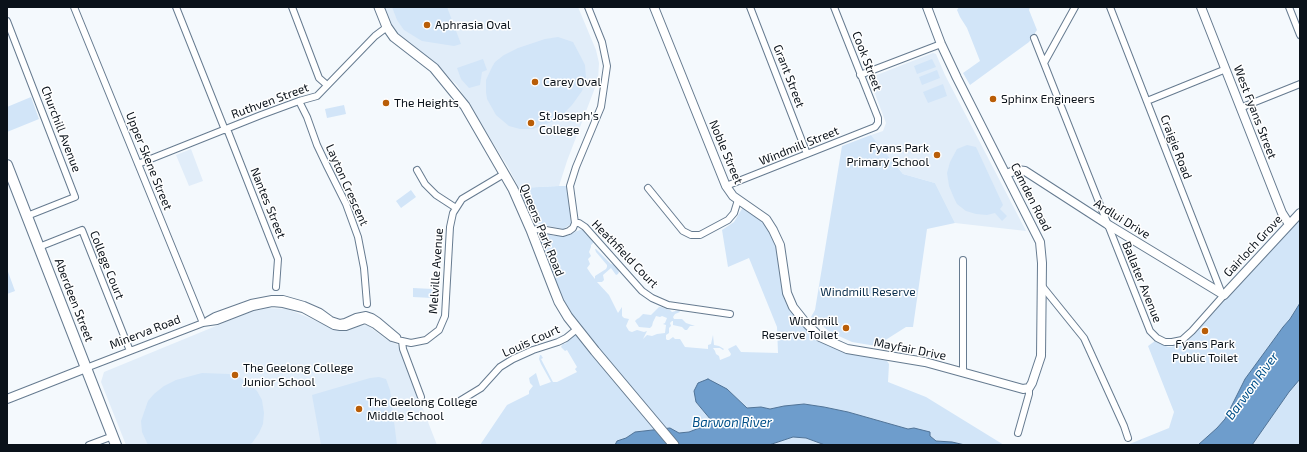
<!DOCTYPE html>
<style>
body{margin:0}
#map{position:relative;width:1307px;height:452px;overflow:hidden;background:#f4f9fd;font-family:"Exo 2",sans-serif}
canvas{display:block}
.frame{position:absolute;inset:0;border:8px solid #0a121a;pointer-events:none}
</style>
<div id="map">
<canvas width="1307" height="452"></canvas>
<div class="frame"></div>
</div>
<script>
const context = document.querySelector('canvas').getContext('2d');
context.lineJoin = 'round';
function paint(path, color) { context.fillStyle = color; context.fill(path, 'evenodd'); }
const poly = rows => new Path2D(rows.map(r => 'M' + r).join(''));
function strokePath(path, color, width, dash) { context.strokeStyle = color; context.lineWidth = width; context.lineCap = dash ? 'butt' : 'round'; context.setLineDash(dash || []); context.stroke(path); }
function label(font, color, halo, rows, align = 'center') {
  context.font = font + ' "Exo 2",sans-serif'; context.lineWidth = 3; context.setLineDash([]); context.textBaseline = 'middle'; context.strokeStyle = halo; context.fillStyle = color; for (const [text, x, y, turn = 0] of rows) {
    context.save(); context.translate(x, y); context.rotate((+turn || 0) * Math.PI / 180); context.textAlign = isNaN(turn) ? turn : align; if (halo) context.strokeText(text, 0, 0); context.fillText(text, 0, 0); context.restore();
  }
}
paint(poly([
 [383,7,578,7,596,50,599,63,598,80,567,161,559,186,519,188,508,167,457,85,433,62,398,35,388,21],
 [933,53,936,54,945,75,1026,231,955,223,935,183,903,174,871,135,883,131,886,123,869,78],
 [191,149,203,181,189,186,176,155],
 [267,308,287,309,305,316,336,330,347,329,358,326,367,325,386,339,398,345,437,445,126,445,101,382,104,372,250,312]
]), '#e1edf9');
paint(poly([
 [392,7,447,7,461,44,454,46,422,41,417,38,404,30,397,20],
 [959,7,1030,7,1029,10,1037,30,1029,42,970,85,963,73,980,61,967,28,960,17,957,10],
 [558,37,573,42,582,59,585,65,586,78,582,91,572,105,560,117,554,121,533,129,520,129,509,126,496,115,487,99,486,92,486,80,492,67,495,62,504,55,518,48,545,39],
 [483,59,487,70,482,72,480,85,469,88,461,79,457,68],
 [932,59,936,67,917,74,914,66],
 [937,70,940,78,922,85,919,77],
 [943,84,947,96,928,103,923,92],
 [31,97,39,119,7,132,7,107],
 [344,105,346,114,327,118,325,109],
 [871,135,903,174,935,183,955,223,927,229,913,327,906,327,876,346,852,342,830,332,811,317,815,310,842,146],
 [967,145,976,147,1003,205,1000,209,1007,216,1002,221,995,213,987,215,976,214,966,211,957,204,954,198,949,186,947,173,950,162,957,149],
 [559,186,568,186,571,224,563,229,539,224,531,217,519,188],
 [411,190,416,197,401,208,396,201],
 [743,207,764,221,775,238,785,294,822,342,848,353,887,361,889,364,888,382,926,397,1004,445,965,445,952,442,936,441,930,436,914,428,908,429,848,412,824,407,804,404,784,406,770,409,761,407,747,408,727,389,696,402,711,420,707,425,689,432,679,433,670,428,635,432,626,438,617,441,615,445,480,445,507,405,529,394,529,391,533,386,530,383,529,378,536,373,540,386,551,382,541,364,539,359,540,355,541,355,543,358,541,359,553,382,557,382,577,372,575,369,577,367,567,350,565,351,561,347,563,343,565,344,575,331,568,317,537,235,542,233,554,236,567,236,577,231,583,229,594,242,591,245,591,247,589,252,591,256,588,259,590,264,587,268,591,274,595,279,595,276,606,269,607,267,607,265,596,252,595,249,596,249,611,264,616,265,619,272,618,274,616,275,611,268,603,275,604,280,602,282,597,282,609,295,618,313,622,307,622,316,624,318,629,319,626,326,629,331,632,332,637,330,644,332,647,331,643,339,647,335,652,336,657,334,665,333,666,325,663,324,665,323,667,318,662,316,660,317,656,316,653,322,652,326,650,328,639,327,635,321,637,319,639,318,643,314,651,315,659,307,661,307,670,310,672,312,679,310,680,312,675,314,673,317,674,319,682,319,686,323,695,326,690,326,687,330,685,330,682,327,673,325,673,321,672,321,670,323,671,326,669,328,669,333,666,335,666,339,667,340,669,340,673,337,675,339,680,339,685,347,708,349,708,345,711,344,713,335,714,345,719,346,724,349,723,350,720,348,713,348,715,351,716,354,719,356,720,360,730,356,731,354,728,349,736,345,741,352,778,353,777,327,749,258,728,267,722,230,734,222],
 [1300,220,1300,303,1290,319,1283,327,1245,379,1225,419,1217,428,1198,445,1127,445,1169,428,1174,412,1148,346,1155,341,1168,347,1172,347,1188,340,1280,239],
 [7,269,15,291,7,294],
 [413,288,433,289,432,298,413,297],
 [202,373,229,374,239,377,249,384,257,391,262,400,264,413,263,424,259,433,252,443,248,445,148,445,142,432,141,421,148,401,154,394,164,386,176,380],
 [379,377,386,379,390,390,397,445,321,445,312,395,370,378],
 [1300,379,1300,445,1252,445,1289,392],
 [793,437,806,438,825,445,769,445]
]), '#d2e5f8');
const water = poly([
 [1300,303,1300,379,1289,392,1252,445,1198,445,1217,428,1225,419,1245,379,1283,327,1290,319,1300,303],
 [708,379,727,389,747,408,761,407,770,409,784,406,804,404,824,407,848,412,908,429,914,428,930,432,930,436,936,441,952,442,965,445,825,445,806,438,793,437,769,445,615,445,617,441,626,438,635,432,670,428,679,433,689,432,707,425,711,420,696,402,694,391,698,383,708,379]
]);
paint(water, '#6e9dcc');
strokePath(water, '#507397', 1);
const minor = poly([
 [74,7,203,323],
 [176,7,225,130],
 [292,7,319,78,327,85],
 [750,7,807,154],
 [1110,7,1222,294],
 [1289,7,1300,35],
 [7,21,75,197,27,216],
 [1034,38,1150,331,1157,338,1165,342,1172,342,1182,340,1192,331,1224,295],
 [1044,63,1075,7],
 [860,75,941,44],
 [299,101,307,117,317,145,327,166,346,204,358,237,364,268,367,304],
 [1147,101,1226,69],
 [1240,108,1300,84],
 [227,129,278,259,276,287],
 [138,164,261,115,299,101,317,96,375,36,387,27],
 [417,170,425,184,436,195,456,208],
 [726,186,875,127,878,123,878,118,834,7],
 [648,188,683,231,691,235,700,235,728,220,734,213,738,200],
 [575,223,579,223,585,227,642,291,652,298,668,305,730,314],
 [531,230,540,229,563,233,569,231,573,228,575,223,570,186,576,167,601,107,607,66,602,42,588,7],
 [39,247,82,230,130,351],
 [963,260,963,373],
 [1042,286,1084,338,1124,426,1128,438],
 [208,320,215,316,251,303,272,299,283,299,304,305,320,312,331,320,340,323,345,322,356,317,366,315,372,317,378,321,397,337],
 [402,341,403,349,421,397],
 [86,368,203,323,217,321,253,307,272,303,283,304,303,309,334,326,340,327,346,327,365,320,375,325,392,338,402,341,411,343,426,340,439,330,445,316,450,227,453,213,462,199,504,174],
 [458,402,481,388,500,367,513,359,533,350,558,342,566,338,577,329],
 [1018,433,1029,394,1029,388],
 [89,445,113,436]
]);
const tertiary = poly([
 [654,7,726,186,733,196,766,219,773,230,780,245,787,293,793,307,805,322,820,337,847,349,925,362,1023,389,1029,388,1032,383,1041,356,1042,263,1040,242,957,78,941,44,927,7],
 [1201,7,1282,213,1289,224],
 [1006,174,1017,170,1025,171,1107,224,1224,295,1300,213],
 [7,399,86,368]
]);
const secondary = poly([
 [379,7,387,27,394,37,434,68,465,106,513,189,531,230,553,287,559,302,568,317,595,351,674,445]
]);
const primary = poly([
 [7,165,116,445]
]);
strokePath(minor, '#667b90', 8);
strokePath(tertiary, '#667b90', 10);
strokePath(secondary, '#667b90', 11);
strokePath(primary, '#667b90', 12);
strokePath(minor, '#fff', 6);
strokePath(tertiary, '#fff', 8);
strokePath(secondary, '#fff', 9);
strokePath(primary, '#fff', 10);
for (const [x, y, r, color] of [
 [427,25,4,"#b95d07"],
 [535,82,4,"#b95d07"],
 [993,99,4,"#b95d07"],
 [386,103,4,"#b95d07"],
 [531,123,4,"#b95d07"],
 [937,155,4,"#b95d07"],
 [846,328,4,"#b95d07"],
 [1205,331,4,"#b95d07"],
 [235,375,4,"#b95d07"],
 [359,409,4,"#b95d07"]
]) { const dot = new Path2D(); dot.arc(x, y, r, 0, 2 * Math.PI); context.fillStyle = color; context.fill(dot); strokePath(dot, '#fff', 1.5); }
label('12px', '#0a121a', '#fff', [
 ["Aphrasia Oval",435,25],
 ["Carey Oval",543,82],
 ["Sphinx Engineers",1001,99],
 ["The Heights",394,103],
 ["St Joseph's",539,116],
 ["College",539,130],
 ["Fyans Park",929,148,"right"],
 ["Primary School",929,162,"right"],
 ["Windmill",838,321,"right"],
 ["Reserve Toilet",838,335,"right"],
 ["Fyans Park",1205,344,"center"],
 ["Public Toilet",1205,358,"center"],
 ["The Geelong College",243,368],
 ["Junior School",243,382],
 ["The Geelong College",367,402],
 ["Middle School",367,416]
], 'left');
label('12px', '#0a121a', '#fff', [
 ["Cook Street",867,61,69],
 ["Grant Street",789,76,69],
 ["Ruthven Street",270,101,-20],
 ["West Fyans Street",1255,112,69],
 ["Churchill Avenue",61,129,69],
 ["Windmill Street",799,146,-22],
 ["Craigie Road",1176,147,69],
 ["Noble Street",726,152,67],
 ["Upper Skene Street",149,161,68],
 ["Layton Crescent",347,185,66],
 ["Camden Road",1031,197,63],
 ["Nantes Street",268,203,68],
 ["Ardlui Drive",1122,219,32],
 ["Queens Park Road",542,230,68],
 ["Gairloch Grove",1253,246,-47],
 ["Heathfield Court",625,254,46],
 ["College Court",107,265,68],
 ["Melville Avenue",436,271,-86],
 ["Ballater Avenue",1142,282,68],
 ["Aberdeen Street",74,300,69],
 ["Minerva Road",145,332,-21],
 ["Louis Court",531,341,-24],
 ["Mayfair Drive",910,349,11]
]);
label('12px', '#092d4c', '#fff', [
 ["Windmill Reserve",868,292]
]);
label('italic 13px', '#015089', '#fff', [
 ["Barwon River",1252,386,-54],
 ["Barwon River",732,423]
]);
</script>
